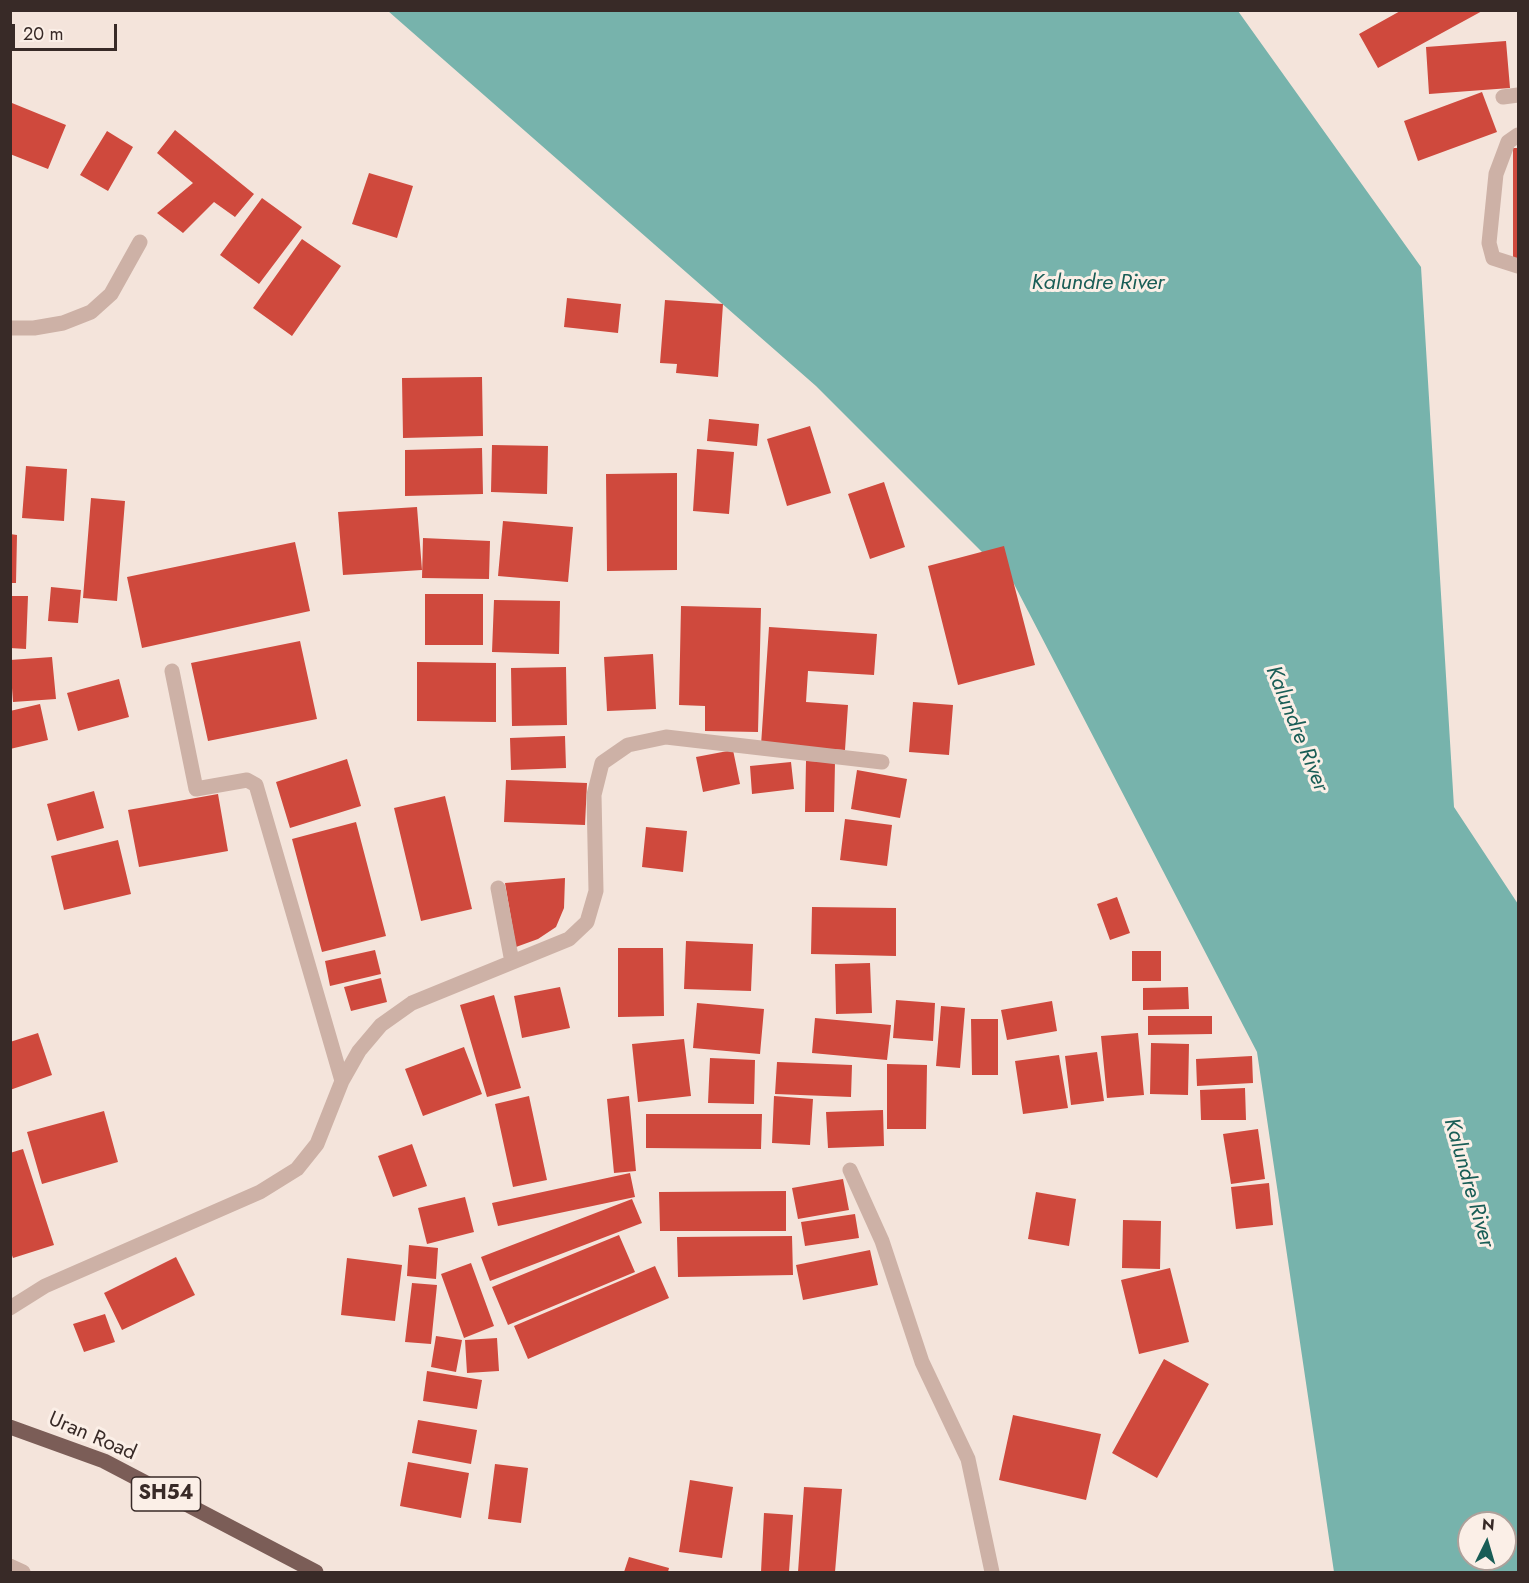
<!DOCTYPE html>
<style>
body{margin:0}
#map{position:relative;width:1529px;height:1583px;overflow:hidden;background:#f4e4db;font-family:Jost,sans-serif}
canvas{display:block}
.frame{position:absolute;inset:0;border:12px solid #382a27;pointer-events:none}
.north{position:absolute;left:1457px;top:1511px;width:60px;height:60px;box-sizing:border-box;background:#fbefe7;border:2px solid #ada09a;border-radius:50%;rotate:5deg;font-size:16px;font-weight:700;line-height:24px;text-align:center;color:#382a27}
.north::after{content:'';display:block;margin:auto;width:21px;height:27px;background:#195d56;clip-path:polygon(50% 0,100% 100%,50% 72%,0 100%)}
.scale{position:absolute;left:12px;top:24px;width:105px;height:27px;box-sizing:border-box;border:3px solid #382a27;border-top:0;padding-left:8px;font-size:18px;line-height:21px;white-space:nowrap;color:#382a27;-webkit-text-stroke:4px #fbefe7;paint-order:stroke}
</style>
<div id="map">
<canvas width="1529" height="1583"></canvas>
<div class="frame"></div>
<div class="north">N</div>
<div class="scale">20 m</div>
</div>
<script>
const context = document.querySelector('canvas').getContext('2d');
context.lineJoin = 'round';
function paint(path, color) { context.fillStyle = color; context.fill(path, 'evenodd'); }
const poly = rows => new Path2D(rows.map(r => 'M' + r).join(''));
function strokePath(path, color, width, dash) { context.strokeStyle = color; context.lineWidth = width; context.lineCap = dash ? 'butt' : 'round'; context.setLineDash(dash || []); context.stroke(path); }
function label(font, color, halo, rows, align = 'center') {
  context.font = font + ' Jost,sans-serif'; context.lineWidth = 6; context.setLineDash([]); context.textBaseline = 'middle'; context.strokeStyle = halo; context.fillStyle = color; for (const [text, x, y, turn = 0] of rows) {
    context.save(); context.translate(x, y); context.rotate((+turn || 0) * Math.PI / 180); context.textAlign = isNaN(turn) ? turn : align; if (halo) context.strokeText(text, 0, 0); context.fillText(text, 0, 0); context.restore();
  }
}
paint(poly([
 [388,11,1238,11,1421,267,1454,807,1518,904,1518,1572,1334,1572,1257,1052,1014,584,816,386],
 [1469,1523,1505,1523,1505,1559,1469,1559]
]), '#77b3ac');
paint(poly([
 [1402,10,1484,10,1378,68,1359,34],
 [1506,41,1510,88,1429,94,1426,47],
 [1482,92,1497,132,1418,161,1404,121],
 [12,103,66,125,48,169,10,154],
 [175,130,254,194,235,217,214,202,183,233,157,213,193,183,157,153],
 [107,131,133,147,108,191,80,175],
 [1513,148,1518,148,1518,260,1513,260],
 [369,173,413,186,397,238,352,224],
 [262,198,302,227,259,284,220,255],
 [302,239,341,266,292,336,253,308],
 [567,298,621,304,618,333,564,327],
 [665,300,723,304,718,377,676,373,677,364,660,363],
 [482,377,483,436,403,438,402,378],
 [709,419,759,424,757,446,707,441],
 [810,426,831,493,787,506,767,439],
 [492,445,548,446,547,494,491,492],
 [482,448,483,494,405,496,405,450],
 [697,449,734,452,729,514,693,511],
 [26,466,67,469,64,521,22,518],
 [677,473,677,570,607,571,606,474],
 [884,482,905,547,870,559,848,494],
 [91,498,125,501,117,601,83,598],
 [417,507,422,570,343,575,338,512],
 [503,521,573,527,568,582,498,576],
 [10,534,17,535,16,583,10,583],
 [423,538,490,541,489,579,422,578],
 [295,542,310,611,142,648,127,577],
 [1004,546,1035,665,958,685,928,566],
 [51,587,81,590,78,623,48,621],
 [425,594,483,594,483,645,425,645],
 [10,596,28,596,26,649,10,648],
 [494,600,560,601,559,654,492,652],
 [681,606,761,608,758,732,705,731,705,706,679,705],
 [769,627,877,634,874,675,808,671,806,702,848,705,845,750,761,745],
 [300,641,317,719,208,741,191,663],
 [653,654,656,709,607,711,604,657],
 [52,657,56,699,13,702,10,660],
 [417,662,496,663,496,722,417,721],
 [566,667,567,725,512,726,511,668],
 [119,679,129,717,78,731,67,693],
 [913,702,953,705,949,755,909,752],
 [40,704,48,740,10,749,10,711],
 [565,736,566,768,511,770,510,738],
 [733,750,740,784,703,792,696,757],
 [347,759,361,806,290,828,276,782],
 [806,761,835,762,834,812,805,812],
 [791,762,794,789,752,794,750,766],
 [857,770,907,779,900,818,851,809],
 [506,780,587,783,585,825,504,822],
 [94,791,104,828,57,841,47,804],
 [218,794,228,851,139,867,128,810],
 [445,796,472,909,421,921,394,808],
 [845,819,892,825,887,866,840,860],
 [356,822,386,936,322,952,292,839],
 [646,827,687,831,683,872,642,867],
 [118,840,131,894,64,910,51,856],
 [565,878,564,908,556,927,538,939,516,947,505,883],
 [1117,897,1130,933,1110,940,1097,904],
 [812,907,896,908,896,956,811,954],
 [686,941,753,944,751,991,684,989],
 [618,948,663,948,664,1016,618,1017],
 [375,950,381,974,330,986,325,961],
 [1132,951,1161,951,1161,981,1132,981],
 [870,963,872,1013,836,1014,835,964],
 [381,978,387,1002,351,1011,344,987],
 [560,987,570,1028,522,1038,514,996],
 [1188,987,1189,1009,1143,1010,1143,988],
 [494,995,521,1088,487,1097,460,1005],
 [896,1000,935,1003,933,1041,893,1038],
 [1052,1001,1057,1031,1007,1040,1001,1010],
 [697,1003,764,1009,760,1054,693,1048],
 [941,1006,965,1008,960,1068,936,1066],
 [1148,1016,1212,1016,1212,1034,1148,1035],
 [815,1018,891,1025,887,1060,812,1053],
 [971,1019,998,1019,998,1075,972,1075],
 [38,1033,52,1075,10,1090,10,1042],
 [1138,1033,1144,1095,1107,1098,1101,1036],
 [684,1039,691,1096,638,1102,632,1044],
 [1151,1043,1189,1044,1188,1095,1150,1094],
 [464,1047,482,1094,423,1116,405,1069],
 [1097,1052,1104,1101,1071,1105,1065,1056],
 [1059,1055,1068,1108,1023,1114,1015,1061],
 [1252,1056,1253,1083,1197,1086,1196,1059],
 [710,1058,755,1060,754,1104,708,1103],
 [777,1062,852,1065,851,1097,775,1094],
 [887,1064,927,1065,926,1129,887,1129],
 [1245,1088,1246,1120,1201,1120,1200,1090],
 [529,1096,547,1180,513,1187,495,1104],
 [629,1096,636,1171,614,1173,607,1099],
 [774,1096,813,1099,810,1145,772,1143],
 [883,1110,884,1146,828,1148,826,1112],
 [104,1111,118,1162,42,1184,27,1132],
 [646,1114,762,1114,761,1149,646,1148],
 [1258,1129,1265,1179,1231,1184,1223,1134],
 [412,1144,427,1186,393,1197,378,1156],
 [23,1149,54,1245,13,1258,10,1250,10,1153],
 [630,1173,635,1197,498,1226,492,1203],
 [843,1179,849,1210,798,1219,792,1188],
 [1269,1183,1273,1225,1236,1229,1231,1187],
 [786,1191,786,1231,660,1231,659,1192],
 [1036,1192,1076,1199,1069,1246,1028,1239],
 [465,1197,474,1232,427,1244,418,1208],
 [632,1199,642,1223,490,1281,481,1257],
 [855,1214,859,1238,805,1246,801,1222],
 [1123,1220,1161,1221,1160,1269,1122,1268],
 [619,1235,635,1272,508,1325,492,1287],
 [792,1236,793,1275,678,1277,677,1237],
 [409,1245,438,1248,436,1279,407,1276],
 [870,1250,878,1285,803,1300,796,1265],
 [176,1257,195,1295,122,1330,104,1293],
 [347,1258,402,1265,395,1321,341,1315],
 [471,1263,494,1326,464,1338,441,1274],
 [655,1266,669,1298,528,1359,514,1326],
 [1170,1268,1189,1342,1139,1354,1121,1280],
 [412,1283,437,1285,431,1344,405,1342],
 [105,1314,115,1342,84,1352,73,1324],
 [436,1336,462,1340,456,1372,431,1367],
 [497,1338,499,1371,467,1373,465,1340],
 [1164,1359,1209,1384,1157,1478,1112,1453],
 [427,1371,482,1380,477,1409,423,1401],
 [1013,1415,1101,1434,1086,1500,999,1480],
 [418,1420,477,1430,471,1464,412,1453],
 [408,1462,469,1473,461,1518,400,1506],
 [495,1464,528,1468,521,1523,488,1519],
 [690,1480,733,1487,722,1558,679,1552],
 [804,1487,842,1489,835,1572,798,1572],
 [764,1513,793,1515,789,1572,761,1572],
 [629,1557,669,1568,668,1572,624,1572]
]), '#cf493d');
strokePath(poly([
 [1503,97,1518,95],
 [1518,135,1508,142,1496,174,1489,243,1493,258,1518,266],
 [10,328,34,328,63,323,91,312,111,294,140,242],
 [172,671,196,789,247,780,256,785,342,1081],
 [498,888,512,962],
 [850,1170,882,1241,922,1362,968,1459,992,1572],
 [10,1308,45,1286,260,1192,297,1169,317,1144,342,1081,359,1051,381,1025,412,1003,569,939,587,922,596,891,594,795,602,763,628,745,666,737,882,762],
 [10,1566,23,1572]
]), '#cdb1a6', 15);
strokePath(poly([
 [10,1427,104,1461,316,1572]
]), '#7b5d57', 15);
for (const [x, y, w] of [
 [166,1494,69]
]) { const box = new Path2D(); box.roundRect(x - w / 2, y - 17, w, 34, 4.5); context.fillStyle = '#fbefe7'; context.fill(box); strokePath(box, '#382a27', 1.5); }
label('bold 20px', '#382a27', null, [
 ["SH54",166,1494]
]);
label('21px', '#382a27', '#fbefe7', [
 ["Uran Road",92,1437,23]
]);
label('italic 22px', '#195d56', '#fbefe7', [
 ["Kalundre River",1098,284],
 ["Kalundre River",1296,729,68],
 ["Kalundre River",1468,1183,74]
]);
</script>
